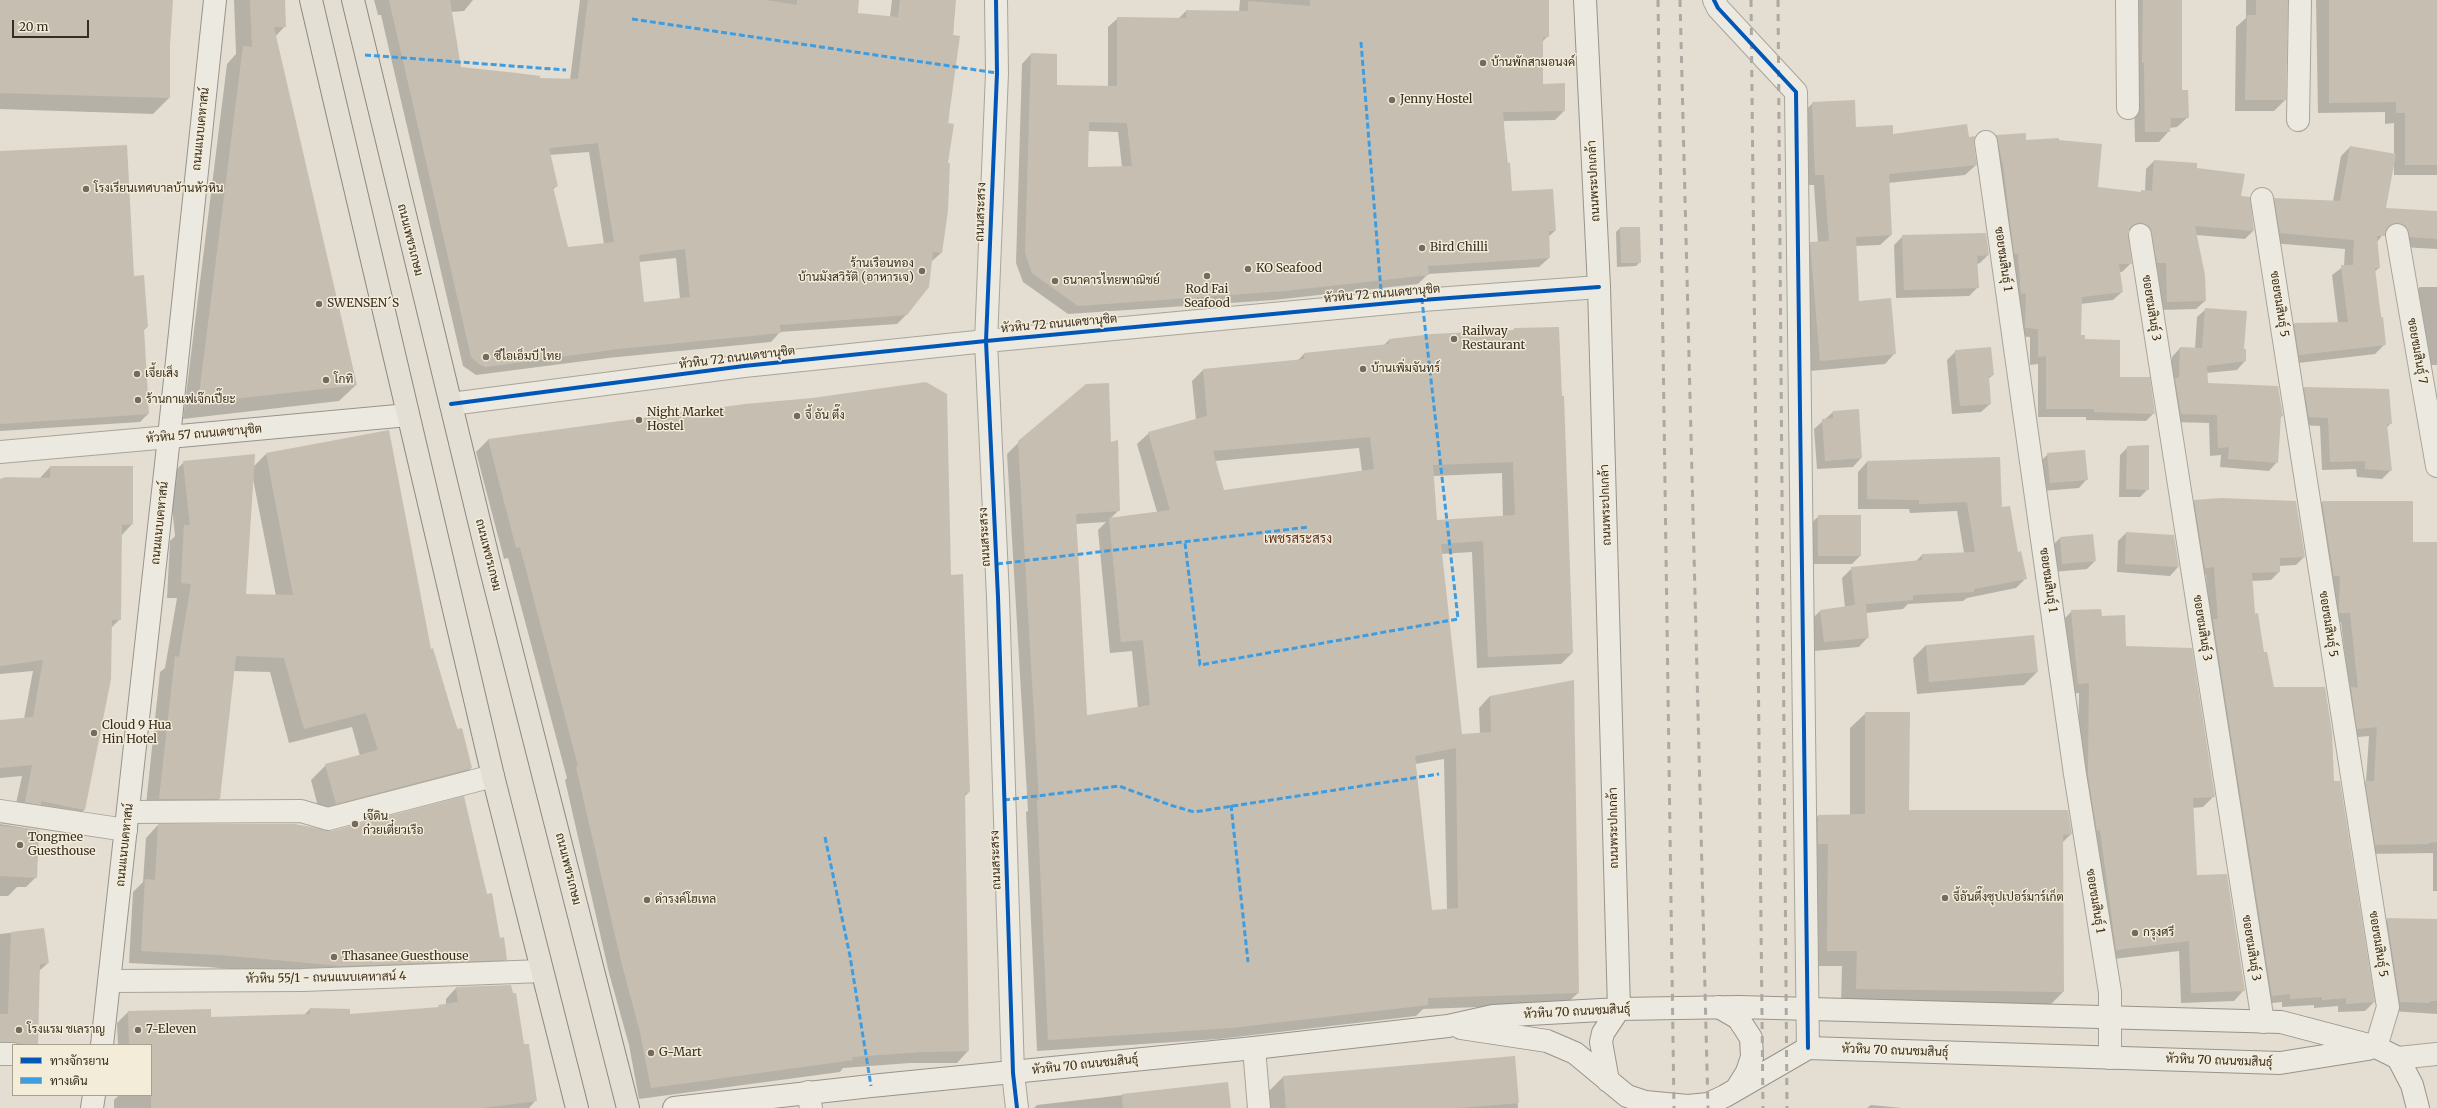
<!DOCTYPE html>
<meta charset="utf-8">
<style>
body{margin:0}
#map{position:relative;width:2437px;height:1108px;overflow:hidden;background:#e3ded1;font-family:Merriweather,Sarabun,serif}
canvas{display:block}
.legend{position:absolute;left:12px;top:1044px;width:140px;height:52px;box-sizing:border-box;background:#f3ecd8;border:1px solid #a8a08f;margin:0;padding:5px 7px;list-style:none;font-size:12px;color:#382d22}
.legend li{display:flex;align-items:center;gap:8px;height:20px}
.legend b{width:20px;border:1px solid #a8a08f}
.scale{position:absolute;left:12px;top:20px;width:77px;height:18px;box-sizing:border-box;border:2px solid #382d22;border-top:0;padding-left:5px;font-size:12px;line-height:14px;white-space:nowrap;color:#382d22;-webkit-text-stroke:3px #f3ecd8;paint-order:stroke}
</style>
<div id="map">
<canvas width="2437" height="1108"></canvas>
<ul class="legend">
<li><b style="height:5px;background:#0057b8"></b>ทางจักรยาน</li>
<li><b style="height:5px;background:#3e9de0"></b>ทางเดิน</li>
</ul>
<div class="scale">20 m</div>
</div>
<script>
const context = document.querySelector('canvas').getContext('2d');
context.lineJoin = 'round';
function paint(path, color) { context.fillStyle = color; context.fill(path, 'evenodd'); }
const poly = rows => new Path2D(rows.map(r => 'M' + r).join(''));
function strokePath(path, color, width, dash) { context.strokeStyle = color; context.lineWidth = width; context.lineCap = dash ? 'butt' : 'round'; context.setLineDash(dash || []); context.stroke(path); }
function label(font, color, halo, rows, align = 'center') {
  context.font = font + ' Merriweather,Sarabun,serif'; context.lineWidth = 3; context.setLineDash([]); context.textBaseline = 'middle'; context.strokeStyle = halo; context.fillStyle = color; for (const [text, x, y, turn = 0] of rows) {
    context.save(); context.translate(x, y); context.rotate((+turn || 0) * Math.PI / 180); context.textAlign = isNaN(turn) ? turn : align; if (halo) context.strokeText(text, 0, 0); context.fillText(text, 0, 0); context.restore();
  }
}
paint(poly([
 [0,0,172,0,169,45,169,98,153,114,0,109],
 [234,0,284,0,285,26,275,37,356,385,339,401,183,419,227,64,236,54],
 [374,0,473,0,464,11,451,12,460,68,539,79,570,80,580,0,858,0,857,14,890,17,892,0,955,0,941,253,932,261,906,315,897,324,780,332,771,342,608,358,476,375,463,366,381,15,378,15],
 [589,152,604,244,567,248,552,190,557,186,549,155],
 [676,258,680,299,643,303,639,262],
 [1240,0,1547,0,1548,36,1542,42,1542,85,1564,111,1555,120,1503,121,1511,192,1555,231,1548,237,1549,258,1539,267,1428,274,1418,284,1274,300,1068,314,1023,282,1016,263,1022,64,1031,54,1056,86,1108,87,1108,27,1118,18,1177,20,1186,11,1239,12],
 [1088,131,1118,132,1122,167,1087,168],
 [2132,0,2181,0,2181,92,2188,117,2177,127,2169,128,2169,131,2159,142,2135,142],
 [2246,0,2288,0,2285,100,2274,111,2235,111,2236,27,2246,18],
 [2316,0,2437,0,2437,175,2394,175,2394,162,2385,209,2437,212,2437,249,2401,247,2397,236,2385,232,2377,242,2379,268,2374,272,2385,344,2375,354,2290,364,2285,334,2294,324,2338,323,2332,275,2344,266,2345,249,2271,243,2265,208,2275,199,2333,201,2341,156,2350,147,2394,155,2394,123,2385,124,2385,112,2318,113],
 [1813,103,1855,128,1892,135,1968,138,1973,144,1976,165,1965,175,1888,183,1891,235,1880,245,1855,246,1858,302,1895,353,1885,364,1810,371,1800,253,1811,243,1818,243,1814,185,1805,185,1802,113],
 [1997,136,2025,141,2097,188,2139,193,2145,191,2146,169,2154,161,2196,168,2240,197,2253,231,2245,239,2196,235,2205,301,2196,309,2159,310,2158,271,2149,271,2142,236,2130,230,2127,231,2131,263,2122,272,2119,272,2122,292,2113,300,2080,304,2080,336,2154,413,2146,421,2086,420,2086,417,2038,417,2038,364,2030,365,2030,337,2017,336,1988,144],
 [0,152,133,277,147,327,143,331,148,414,140,422,0,431],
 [1620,228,1640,262,1636,266,1617,267,1616,232],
 [1903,236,1988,255,1980,263,1977,264,1978,287,1969,296,1896,298,1894,245],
 [2420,287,2437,287,2437,365,2423,365,2412,295],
 [2206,309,2243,350,2245,361,2237,370,2206,373,2207,384,2282,416,2280,418,2277,462,2269,471,2220,467,2221,455,2210,456,2209,423,2172,422,2172,357,2180,348,2195,349,2197,317],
 [1514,329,1572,653,1561,664,1477,668,1472,552,1441,554,1461,735,1480,734,1479,708,1490,696,1578,993,1566,1004,1423,1009,1416,1016,1219,1039,1037,1051,1026,812,1028,811,1007,454,1019,442,1110,444,1119,510,1111,518,1157,512,1137,444,1149,433,1196,420,1192,381,1203,370,1297,361,1304,354,1384,345,1389,340,1512,331],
 [1359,448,1362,471,1223,491,1215,461],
 [1502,473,1503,517,1436,521,1433,476],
 [1106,522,1098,530,1110,653,1132,651,1138,708,1086,716,1075,524],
 [1444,759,1447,910,1431,911,1415,764],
 [1956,351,1993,375,1988,379,1990,404,1981,412,1952,414,1947,360],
 [2304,388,2391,423,2386,428,2390,471,2382,479,2357,477,2356,469,2322,470,2320,426,2300,425,2296,396],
 [746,405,950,576,969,792,964,797,968,1051,957,1063,910,1063,843,1068,840,1072,639,1099,629,1045,609,973,565,780,567,778,508,558,504,559,476,452,488,440],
 [1833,412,1861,458,1853,467,1817,469,1814,429],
 [2128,447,2148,489,2140,497,2119,497,2120,455],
 [266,454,430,650,471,768,456,783,321,818,311,780,326,765,360,756,352,727,289,743,270,672,233,671,219,799,205,813,145,814,160,672,165,668,177,598,167,598,170,541,175,536,169,477,184,462,253,467],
 [253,479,276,596,245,595],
 [2048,454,2087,479,2079,488,2042,491,2039,463],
 [1867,462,2001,509,2026,578,2016,588,1967,598,1963,601,1908,604,1903,609,1866,613,1868,637,1859,647,1814,651,1810,621,1820,611,1845,608,1842,578,1852,568,1915,562,1922,555,1964,553,1957,511,1910,513,1909,509,1858,509,1858,472],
 [50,467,132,524,121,536,120,619,110,629,110,679,84,810,73,821,14,813,22,776,0,778,0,721,24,719,33,671,0,674,0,479,39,479],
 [2195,501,2304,557,2296,565,2279,566,2279,572,2271,580,2251,581,2254,615,2273,688,2333,782,2339,782,2374,1002,2365,1011,2338,1012,2338,1006,2314,1008,2314,1005,2282,1007,2282,1002,2263,1004,2209,624,2206,575,2196,576,2186,510],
 [2322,502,2412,502,2412,543,2437,543,2437,891,2433,891,2433,853,2366,854,2357,791,2366,782,2369,736,2348,738,2349,691,2341,622,2330,622,2313,511],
 [1819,516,1860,556,1852,564,1810,564,1810,524],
 [2126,533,2173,536,2178,567,2170,576,2117,572,2118,541],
 [2060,538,2095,561,2087,569,2053,572,2052,546],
 [2072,611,2101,617,2125,647,2214,796,2203,807,2192,808,2196,876,2244,990,2234,1001,2181,1003,2179,951,2105,960,2078,787,2079,693,2068,694,2061,622],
 [1926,645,2037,672,2024,685,1917,694,1913,658],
 [1866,713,1908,811,2071,834,2062,843,2063,992,2048,1007,1841,1004,1842,966,1812,966,1802,831,1818,816,1850,815,1850,728],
 [0,824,38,830,36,877,26,887,17,887,8,896,0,896],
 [158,825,487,895,506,959,494,972,329,978,208,967,129,963,133,892,143,882,146,838],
 [2387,919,2437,920,2437,1014,2391,1011,2378,929],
 [43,929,48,963,38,972,37,1045,13,1045,0,1051,0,934],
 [456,988,524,1045,536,1100,529,1108,114,1108,114,1100,119,1095,151,1095,151,1045,118,1045,117,1023,128,1012,210,1018,304,1015,310,1009,349,1015,436,1008,446,1005,446,999],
 [1514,1057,1518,1108,1270,1108,1268,1092,1283,1077],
 [1227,1083,1230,1108,1034,1108,1037,1105],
 [1871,1105,1902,1108,1867,1108]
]), '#0003');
paint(poly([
 [0,0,173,0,170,45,170,98,0,93],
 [250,0,285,0,286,27,274,27,357,385,198,403,243,46,252,47],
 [389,0,450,0,461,67,517,73,540,76,540,78,578,79,588,0,766,0,797,5,797,0,859,0,858,13,898,17,900,0,956,0,953,35,960,36,948,123,954,124,948,163,950,163,948,211,942,253,933,252,929,287,907,315,780,325,781,333,618,349,485,367,479,364,471,357],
 [598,143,614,242,568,247,553,187,558,186,549,148],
 [685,249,690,297,644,302,639,255],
 [1310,0,1549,0,1549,37,1543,37,1543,84,1565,83,1565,111,1503,112,1507,163,1510,163,1512,191,1553,189,1556,231,1549,231,1550,258,1428,266,1429,275,1284,291,1078,306,1032,273,1025,253,1031,53,1057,54,1057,85,1117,86,1117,17,1186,18,1186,10,1248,11,1248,1,1310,6],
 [1089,122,1127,123,1132,166,1088,167],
 [2143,0,2182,0,2182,90,2188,90,2189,118,2171,118,2170,132,2145,132,2144,63,2142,63],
 [2256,0,2288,0,2286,100,2245,100,2247,15,2256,15],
 [2329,0,2437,0,2437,165,2405,165,2405,113,2396,113,2396,102,2329,103],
 [1855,100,1856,127,1893,125,1893,134,1967,124,1969,137,1975,136,1974,144,1977,165,1889,174,1892,235,1856,237,1859,301,1891,298,1896,354,1820,361,1810,242,1829,241,1824,175,1815,175,1812,102],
 [2026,133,2026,140,2059,138,2059,140,2102,144,2098,187,2141,192,2141,190,2152,191,2154,160,2197,163,2197,168,2245,174,2241,196,2250,197,2254,231,2195,226,2205,275,2206,301,2167,302,2166,263,2157,263,2150,227,2138,223,2132,226,2128,231,2132,264,2119,264,2123,292,2082,297,2081,335,2085,335,2085,339,2120,340,2120,377,2150,377,2155,414,2094,412,2094,409,2046,409,2046,356,2038,357,2038,329,2025,328,2026,293,2021,294,2018,254,2014,254,2003,164,1996,135],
 [127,145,134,276,144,275,148,327,144,328,149,414,0,424,0,151],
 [2350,146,2396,154,2386,208,2437,211,2437,239,2410,237,2406,227,2395,223,2389,226,2385,236,2377,236,2380,268,2375,268,2381,317,2383,317,2386,345,2299,355,2294,323,2348,322,2341,265,2353,265,2354,240,2280,233,2274,198,2340,201],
 [1620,227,1640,227,1641,263,1621,263],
 [1986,233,1989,255,1977,256,1979,288,1904,290,1902,235],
 [2205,308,2247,311,2244,349,2246,349,2246,361,2207,366,2208,383,2278,386,2283,416,2281,416,2278,463,2228,459,2229,447,2218,448,2217,415,2181,414,2175,378,2179,378,2180,347,2202,348],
 [1559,327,1562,396,1564,396,1573,653,1488,657,1483,541,1441,544,1462,734,1491,732,1490,696,1574,680,1579,993,1428,998,1428,1005,1231,1028,1048,1040,1037,800,1039,800,1018,441,1086,384,1109,383,1111,442,1118,440,1120,511,1076,514,1087,715,1150,705,1143,640,1121,642,1109,518,1170,510,1148,432,1207,416,1203,369,1304,359,1304,353,1389,344,1389,339,1432,334,1514,330,1514,328],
 [1370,437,1374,469,1224,490,1213,451],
 [1513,462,1515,515,1437,520,1433,465],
 [1456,748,1458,908,1432,910,1415,756],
 [1991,347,1994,375,1989,376,1991,404,1960,406,1955,350],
 [926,382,947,394,951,575,963,574,970,792,965,793,969,1051,922,1052,852,1057,853,1060,651,1088,640,1032,621,961,576,767,578,766,520,547,516,548,488,439,745,404,812,398],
 [2304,387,2389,389,2392,424,2387,424,2392,471,2365,469,2365,461,2330,462,2328,418,2309,417],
 [1859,409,1862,458,1825,461,1822,419,1833,418,1833,411],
 [389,430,431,649,433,648,457,729,462,728,472,768,336,804,325,764,378,750,366,713,304,729,284,658,236,656,220,799,159,799,175,656,179,657,191,584,181,583,184,525,190,525,183,461,255,454,246,594,293,595,266,453],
 [2149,445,2149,490,2126,489,2127,446],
 [2085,450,2088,480,2050,483,2047,453],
 [2000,457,2002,507,2010,506,2018,552,2021,551,2027,579,1974,589,1974,592,1913,595,1913,600,1866,604,1869,638,1824,642,1820,610,1855,605,1851,567,1922,560,1922,554,1975,552,1967,502,1919,504,1919,500,1867,499,1867,461],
 [50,466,133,466,133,524,122,525,121,620,112,620,111,679,85,810,41,801,41,805,25,802,32,765,0,768,0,720,33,717,43,660,0,666,0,479,6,477,50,478],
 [2221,498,2296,501,2305,557,2280,558,2280,572,2252,573,2255,614,2258,613,2264,652,2267,652,2274,687,2325,687,2332,732,2334,781,2340,781,2375,1002,2346,1004,2346,998,2322,1000,2322,997,2290,999,2290,994,2272,996,2213,619,2218,619,2214,567,2205,568,2194,500],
 [2322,501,2413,501,2413,542,2437,542,2437,842,2429,843,2429,844,2375,845,2365,781,2374,781,2377,727,2357,729,2351,687,2358,688,2350,613,2339,613,2340,576,2334,576],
 [1818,515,1861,515,1861,556,1818,556],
 [2126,532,2174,535,2179,567,2125,564],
 [2093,534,2096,561,2062,564,2060,537],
 [2101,609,2102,616,2125,615,2126,646,2192,648,2215,797,2193,798,2197,875,2227,874,2245,991,2191,993,2189,941,2116,950,2100,830,2097,831,2088,775,2089,683,2078,684,2071,610],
 [2034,635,2038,672,1929,682,1926,645],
 [1865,712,1910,712,1909,810,2068,810,2072,834,2063,835,2064,992,1856,989,1857,951,1827,951,1828,844,1818,844,1818,815,1865,814],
 [464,796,487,894,492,893,500,938,504,937,507,960,342,966,220,955,141,951,145,879,155,880,158,824,295,824,331,831],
 [0,826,39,830,37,878,0,876],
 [2387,918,2437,919,2437,1001,2430,1001,2430,1003,2400,1002],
 [44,928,49,963,40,964,38,1045,0,1042,0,1014,8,1014,11,932],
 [511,985,513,993,516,993,524,1044,529,1044,537,1101,482,1108,151,1108,151,1045,129,1045,128,1011,211,1009,211,1017,310,1014,310,1008,350,1009,350,1014,439,1007,438,1005,458,1002,456,987],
 [1515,1056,1519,1103,1457,1108,1286,1108,1283,1076],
 [1228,1082,1231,1108,1123,1108,1122,1094]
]), '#c7beb2');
const street = poly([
 [996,0,997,73,986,341,998,597,1013,1073,1017,1108],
 [1714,0,1718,8,1796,92,1808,1048],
 [2127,0,2128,108],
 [2298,120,2300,0],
 [1986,142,2075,774,2110,992,2110,1058],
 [2262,199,2388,1007,2376,1047],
 [2140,235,2263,1022],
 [2397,235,2437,466],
 [451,404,744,366,986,341,1422,300,1599,287],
 [0,452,169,437],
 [0,811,126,830],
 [128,812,301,811,328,819,493,776],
 [110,981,303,980,542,971],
 [1254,1048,1259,1108],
 [0,1054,13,1054],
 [2398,1058,2437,1054],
 [808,1092,811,1108]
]);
const secondary = poly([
 [1585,0,1599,287,1619,1009,1603,1033,1601,1042,1608,1081],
 [169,437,408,415],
 [1719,1007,1738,1018,1751,1038,1752,1057,1747,1072,1737,1088],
 [1461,1028,1547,1041,1575,1053,1627,1096,1645,1102,1688,1106,1708,1104,1725,1096,1808,1048,2280,1063,2368,1049],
 [102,1045,169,437,215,0],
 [92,1108,94,1095],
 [674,1108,871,1086,1254,1048,1448,1026,1493,1016,1619,1009,1739,1007,2281,1022,2376,1047,2398,1058,2412,1085,2418,1108]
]);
const primary = poly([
 [311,0,493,776,577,1108],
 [353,0,489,562,628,1108]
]);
strokePath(street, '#a9a499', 24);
strokePath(secondary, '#99938a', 24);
strokePath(primary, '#8e8980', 24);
strokePath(street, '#ece9e1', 22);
strokePath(secondary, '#ece9e1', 22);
strokePath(primary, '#e3dfd4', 22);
strokePath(poly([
 [1658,0,1674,1108],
 [1680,0,1708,1108],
 [1751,0,1763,1108],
 [1778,0,1787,1108]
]), '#aca8a2', 3, [7, 7]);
strokePath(poly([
 [632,19,997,73],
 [1361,42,1382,303],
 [365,55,566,70],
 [1185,543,1200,665,1458,619,1422,300],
 [997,564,1309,527],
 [1004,800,1119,786,1170,805,1194,812,1439,774],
 [1231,805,1248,962],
 [825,837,850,956,871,1086]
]), '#3e9de0', 3, [6, 3]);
strokePath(poly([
 [996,0,997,73,986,341,998,597,1013,1073,1017,1108],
 [1714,0,1718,8,1796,92,1808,1048],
 [451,404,744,366,986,341,1422,300,1599,287]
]), '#0057b8', 4);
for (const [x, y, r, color] of [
 [1483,63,4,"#746b5f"],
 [1392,100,4,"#746b5f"],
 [86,189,4,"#746b5f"],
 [1422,248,4,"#746b5f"],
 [1248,269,4,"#746b5f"],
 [922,271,4,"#746b5f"],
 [1207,276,4,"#746b5f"],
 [1055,281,4,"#746b5f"],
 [319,304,4,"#746b5f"],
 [1454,339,4,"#746b5f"],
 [486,357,4,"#746b5f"],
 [1363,369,4,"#746b5f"],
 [137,374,4,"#746b5f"],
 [326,380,4,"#746b5f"],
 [138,400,4,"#746b5f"],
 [797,416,4,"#746b5f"],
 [639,420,4,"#746b5f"],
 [94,733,4,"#746b5f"],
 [355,824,4,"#746b5f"],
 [20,845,4,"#746b5f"],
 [1945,898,4,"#746b5f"],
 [647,900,4,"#746b5f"],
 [2135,933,4,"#746b5f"],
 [334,957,4,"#746b5f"],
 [19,1030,4,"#746b5f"],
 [138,1030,4,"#746b5f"],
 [651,1053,4,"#746b5f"]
]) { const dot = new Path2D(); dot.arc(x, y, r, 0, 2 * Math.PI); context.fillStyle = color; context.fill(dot); strokePath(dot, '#f3ecd8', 1.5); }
label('12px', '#382d22', '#f3ecd8', [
 ["บ้านพักสามอนงค์",1491,63],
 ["Jenny Hostel",1400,100],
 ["โรงเรียนเทศบาลบ้านหัวหิน",94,189],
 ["Bird Chilli",1430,248],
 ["ร้านเรือนทอง",914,264,"right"],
 ["บ้านมังสวิรัติ (อาหารเจ)",914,278,"right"],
 ["KO Seafood",1256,269],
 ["ธนาคารไทยพาณิชย์",1063,281],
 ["Rod Fai",1207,290,"center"],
 ["Seafood",1207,304,"center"],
 ["SWENSEN´S",327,304],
 ["Railway",1462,332],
 ["Restaurant",1462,346],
 ["ซีไอเอ็มบี ไทย",494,357],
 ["บ้านเพิ่มจันทร์",1371,369],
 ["เจี้ยเส็ง",145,374],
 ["โกทิ",334,380],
 ["ร้านกาแฟเจ๊กเปี๊ยะ",146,400],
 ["Night Market",647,413],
 ["Hostel",647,427],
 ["จี้ อัน ตึ๊ง",805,416],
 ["Cloud 9 Hua",102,726],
 ["Hin Hotel",102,740],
 ["เจ๊ดิน",363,817],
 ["ก๋วยเตี๋ยวเรือ",363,831],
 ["Tongmee",28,838],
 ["Guesthouse",28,852],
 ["จี้อันตึ๊งซุปเปอร์มาร์เก็ต",1953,898],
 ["ดำรงค์โฮเทล",655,900],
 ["กรุงศรี",2143,933],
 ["Thasanee Guesthouse",342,957],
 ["โรงแรม ชเลราญ",27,1030],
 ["7-Eleven",146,1030],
 ["G-Mart",659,1053]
], 'left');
label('12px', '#382d22', '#f3ecd8', [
 ["ถนนแนบเคหาสน์",201,129,-84],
 ["ถนนพระปกเกล้า",1594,181,-93],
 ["ถนนสระสรง",981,212,-88],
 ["ถนนเพชรเกษม",410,240,76],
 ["ซอยชมสินธุ์ 1",2003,259,82],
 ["หัวหิน 72 ถนนเดชานุชิต",1382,294,-5],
 ["ซอยชมสินธุ์ 5",2279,304,81],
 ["ซอยชมสินธุ์ 3",2151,308,81],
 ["หัวหิน 72 ถนนเดชานุชิต",1059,324,-5],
 ["ซอยชมสินธุ์ 7",2417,351,80],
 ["หัวหิน 72 ถนนเดชานุชิต",737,358,-7],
 ["หัวหิน 57 ถนนเดชานุชิต",204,434,-5],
 ["ถนนพระปกเกล้า",1606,505,-92],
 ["ถนนแนบเคหาสน์",160,523,-84],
 ["ถนนสระสรง",985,537,-93],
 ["ถนนเพชรเกษม",488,555,76],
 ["ซอยชมสินธุ์ 1",2048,580,82],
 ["ซอยชมสินธุ์ 5",2328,624,81],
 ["ซอยชมสินธุ์ 3",2202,628,81],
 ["ถนนพระปกเกล้า",1614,828,-91],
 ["ถนนแนบเคหาสน์",125,845,-84],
 ["ถนนสระสรง",996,860,-92],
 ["ถนนเพชรเกษม",568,869,76],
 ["ซอยชมสินธุ์ 1",2095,901,81],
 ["ซอยชมสินธุ์ 5",2378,944,81],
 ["ซอยชมสินธุ์ 3",2251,948,81],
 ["หัวหิน 55/1 - ถนนแนบเคหาสน์ 4",326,978,-1],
 ["หัวหิน 70 ถนนชมสินธุ์",1577,1012,-3],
 ["หัวหิน 70 ถนนชมสินธุ์",1895,1051,2],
 ["หัวหิน 70 ถนนชมสินธุ์",2219,1061,2],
 ["หัวหิน 70 ถนนชมสินธุ์",1085,1065,-6]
]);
label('13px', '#603325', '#f3ecd8', [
 ["เพชรสระสรง",1298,539]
]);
</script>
